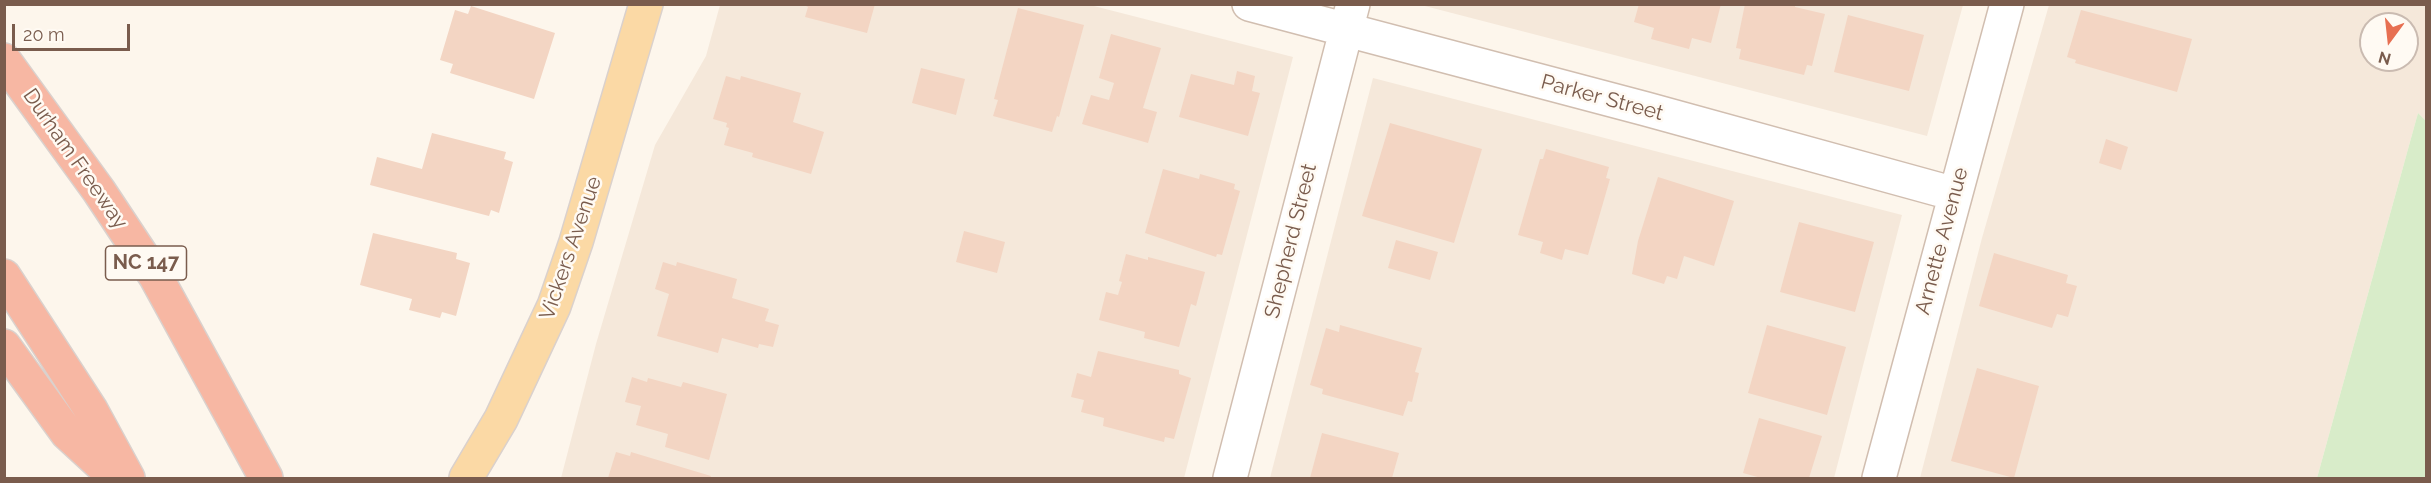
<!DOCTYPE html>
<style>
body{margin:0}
#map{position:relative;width:2431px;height:483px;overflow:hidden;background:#fdf6ec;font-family:Raleway,sans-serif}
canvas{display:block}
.frame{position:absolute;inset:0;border:6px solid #7a5c4d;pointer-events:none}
.north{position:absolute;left:2359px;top:12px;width:60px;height:60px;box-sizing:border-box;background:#fffaf3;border:2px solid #cabbb1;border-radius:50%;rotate:195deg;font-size:16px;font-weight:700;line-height:24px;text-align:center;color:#7a5c4d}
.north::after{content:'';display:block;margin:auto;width:21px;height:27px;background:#e76f51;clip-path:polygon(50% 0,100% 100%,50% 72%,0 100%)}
.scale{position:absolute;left:12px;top:24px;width:118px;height:27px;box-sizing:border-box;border:3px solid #7a5c4d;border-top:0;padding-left:8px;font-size:18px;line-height:21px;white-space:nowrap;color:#7a5c4d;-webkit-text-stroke:4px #fffaf3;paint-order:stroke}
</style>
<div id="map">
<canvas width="2431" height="483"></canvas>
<div class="frame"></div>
<div class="north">N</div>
<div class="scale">20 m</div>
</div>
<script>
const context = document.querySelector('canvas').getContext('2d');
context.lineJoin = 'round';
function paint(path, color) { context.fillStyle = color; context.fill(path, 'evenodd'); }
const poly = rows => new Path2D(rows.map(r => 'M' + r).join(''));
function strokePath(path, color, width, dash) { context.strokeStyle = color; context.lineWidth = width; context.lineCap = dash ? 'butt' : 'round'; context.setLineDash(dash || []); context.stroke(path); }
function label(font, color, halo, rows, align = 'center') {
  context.font = font + ' Raleway,sans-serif'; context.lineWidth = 5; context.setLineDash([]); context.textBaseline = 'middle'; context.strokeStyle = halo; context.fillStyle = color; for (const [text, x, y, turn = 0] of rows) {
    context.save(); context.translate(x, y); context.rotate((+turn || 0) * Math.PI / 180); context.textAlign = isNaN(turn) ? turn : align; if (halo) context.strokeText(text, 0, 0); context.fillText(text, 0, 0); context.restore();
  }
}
paint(poly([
 [720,5,1090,5,1293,57,1184,478,561,478,596,344,655,145,706,56],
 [1421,5,1963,5,1927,136],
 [2049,5,2426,5,2426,121,2418,113,2317,478,1920,478,1982,238],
 [2371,24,2407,24,2407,60,2371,60],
 [1373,78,1902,215,1834,478,1270,478]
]), '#f5e8da');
paint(poly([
 [2418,113,2426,121,2426,478,2317,478]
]), '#d8ecc9');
paint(poly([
 [802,4,875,4,867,33,805,17,808,7],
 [1639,4,1721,4,1711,43,1692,38,1689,49,1651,39,1654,28,1634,22],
 [1745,4,1795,4,1795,7,1825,14,1812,66,1807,65,1804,75,1739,59,1741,49,1736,48],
 [471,6,555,33,534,99,450,73,453,64,440,60,455,10,468,14],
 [1018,8,1084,25,1059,117,1057,116,1052,132,993,116,998,100,994,99],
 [2081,10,2192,39,2177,92,2075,63,2076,60,2067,57],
 [1848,15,1924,35,1909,91,1834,72],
 [1111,34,1161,48,1143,108,1157,112,1148,143,1082,124,1091,95,1109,100,1114,83,1099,78],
 [921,68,965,79,956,115,912,103],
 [1237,71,1255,76,1252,91,1260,93,1248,136,1179,117,1191,74,1234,85],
 [726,76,740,80,741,76,801,93,793,122,824,132,811,174,752,157,753,153,724,145,729,128,726,127,727,123,713,119],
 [1390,123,1482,149,1454,243,1362,216],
 [432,133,506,152,504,159,513,162,499,213,491,210,489,216,370,185,377,157,422,169],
 [2106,139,2128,147,2121,170,2099,163],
 [1546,149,1609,167,1606,178,1610,179,1588,255,1565,249,1562,260,1540,253,1543,242,1518,235,1540,159,1543,159],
 [1163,169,1199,179,1200,174,1235,184,1234,189,1240,191,1222,255,1217,254,1216,257,1145,233],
 [1658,177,1734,201,1714,266,1684,256,1677,279,1667,276,1664,284,1632,274,1638,241],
 [1799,222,1874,242,1855,312,1780,292],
 [964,231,1005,242,997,273,956,262],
 [373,233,457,253,456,259,470,263,456,316,442,312,440,318,409,310,412,299,360,285],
 [1396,240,1438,252,1430,280,1388,268],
 [1994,253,2068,275,2066,283,2077,286,2068,317,2057,314,2052,328,1979,306],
 [1126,254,1148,260,1148,257,1205,272,1196,306,1191,304,1179,347,1144,338,1145,332,1099,320,1106,292,1118,295,1122,282,1119,281],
 [663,262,676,266,677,262,737,279,732,298,769,309,765,321,779,325,773,347,759,344,758,348,722,338,718,353,657,336,669,294,655,289],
 [1340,325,1422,348,1415,372,1419,373,1412,402,1408,401,1403,416,1322,394,1323,389,1310,385,1326,328,1339,332],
 [1767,325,1846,347,1827,415,1748,393],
 [1098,351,1179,370,1179,374,1191,378,1174,439,1165,437,1164,442,1103,426,1104,418,1081,412,1084,400,1071,397,1077,373,1091,377],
 [1977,368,2039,386,2014,478,1951,461],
 [632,377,647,382,648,378,681,387,683,382,727,394,709,460,665,447,668,434,636,425,641,406,625,402],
 [1759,418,1822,436,1809,478,1761,478,1743,473],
 [1322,433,1399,453,1392,478,1310,478],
 [616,452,630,456,631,452,711,476,710,478,608,478]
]), '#f3d5c3');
const minor = poly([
 [1249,4,1646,109,1955,194],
 [1230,478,1353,4],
 [1879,478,2007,4]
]);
const major = poly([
 [466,478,501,419,554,306,576,242,646,4]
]);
const highway = poly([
 [4,60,99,191,156,277,266,478],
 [4,276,91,410,128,478],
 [4,346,67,433,116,478]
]);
strokePath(minor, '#d1beb0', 36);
strokePath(major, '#dad1cd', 36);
strokePath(highway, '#dad1cd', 36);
strokePath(minor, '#fff', 33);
strokePath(major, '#fbd9a5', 33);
strokePath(highway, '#f7b7a3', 33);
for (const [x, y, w] of [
 [146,263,81]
]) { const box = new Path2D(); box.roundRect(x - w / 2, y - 17, w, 34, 4.5); context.fillStyle = '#fffaf3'; context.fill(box); strokePath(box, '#7a5c4d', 1.5); }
label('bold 20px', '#7a5c4d', null, [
 ["NC 147",146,263]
]);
label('21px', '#7a5c4d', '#fffaf3', [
 ["Parker Street",1602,98,15],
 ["Durham Freeway",75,159,55],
 ["Shepherd Street",1291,241,-76],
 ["Arnette Avenue",1942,241,-75],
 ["Vickers Avenue",571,248,-71]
]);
</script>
